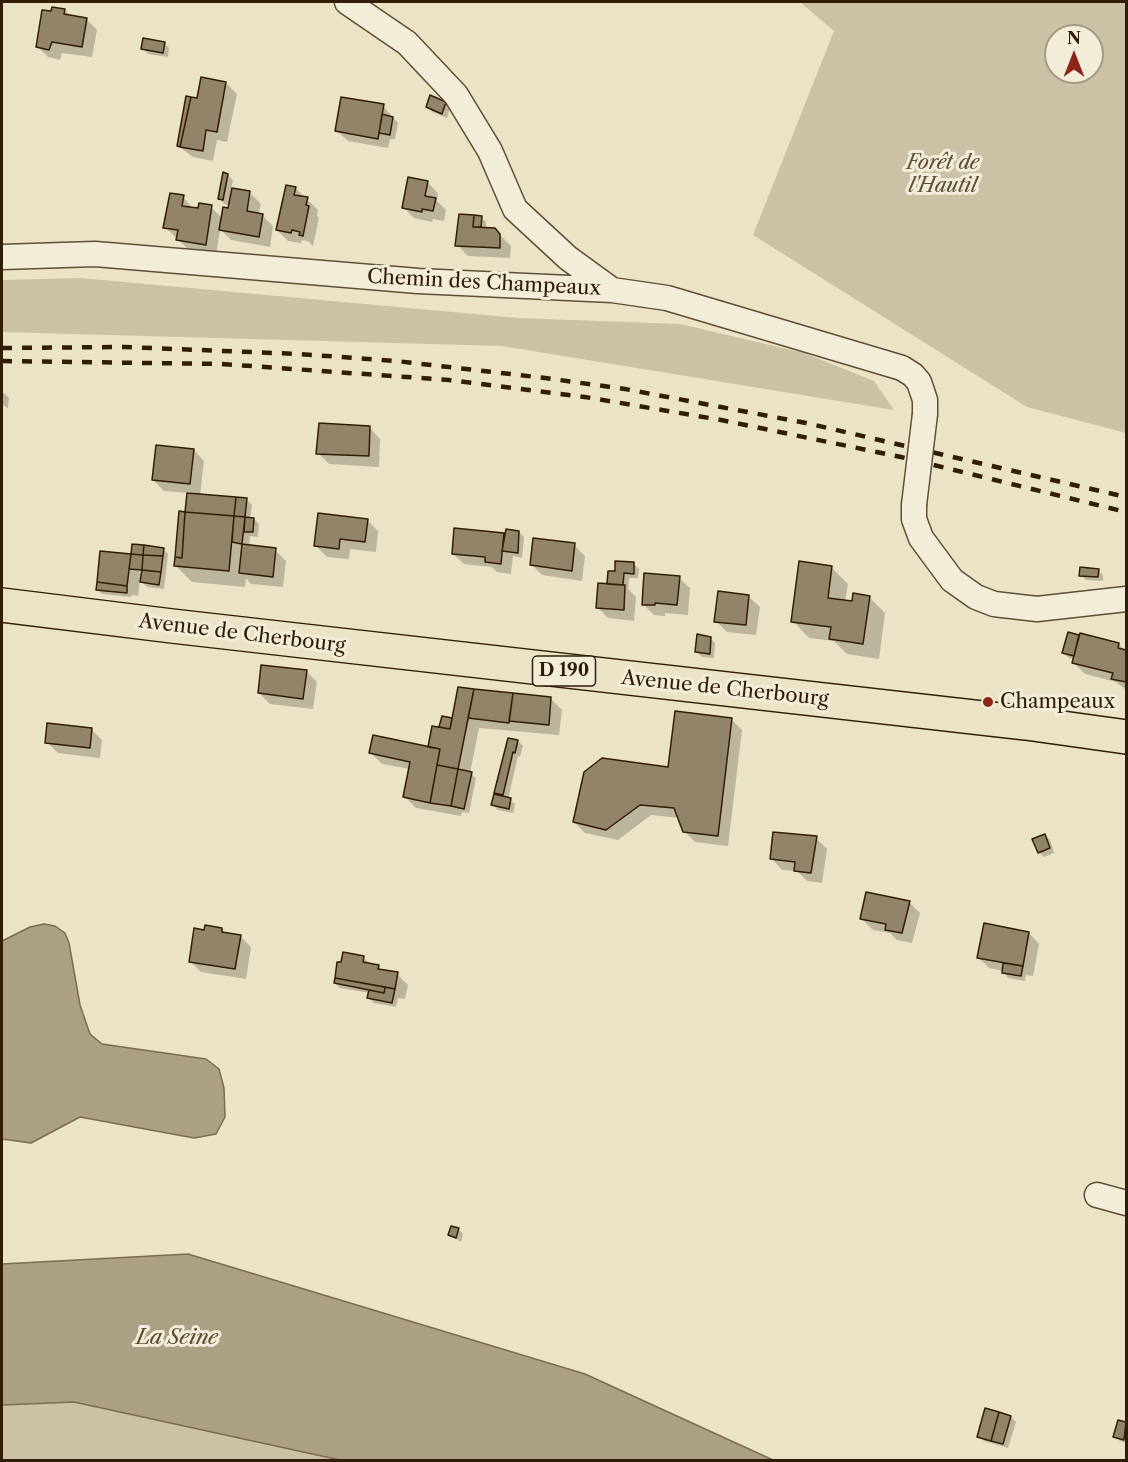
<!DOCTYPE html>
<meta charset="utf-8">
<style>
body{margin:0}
#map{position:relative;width:1128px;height:1462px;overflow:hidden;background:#ebe3c5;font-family:"Libre Caslon Text",serif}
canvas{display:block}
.frame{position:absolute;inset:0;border:3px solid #311d05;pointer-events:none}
.north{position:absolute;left:1044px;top:24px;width:60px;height:60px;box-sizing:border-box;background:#f2edd9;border:2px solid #a59a84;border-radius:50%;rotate:0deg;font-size:16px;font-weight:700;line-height:24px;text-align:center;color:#311d05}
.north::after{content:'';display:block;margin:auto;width:21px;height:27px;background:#8f2418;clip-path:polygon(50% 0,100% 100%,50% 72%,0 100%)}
</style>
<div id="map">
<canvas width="1128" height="1462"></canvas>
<div class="frame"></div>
<div class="north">N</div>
</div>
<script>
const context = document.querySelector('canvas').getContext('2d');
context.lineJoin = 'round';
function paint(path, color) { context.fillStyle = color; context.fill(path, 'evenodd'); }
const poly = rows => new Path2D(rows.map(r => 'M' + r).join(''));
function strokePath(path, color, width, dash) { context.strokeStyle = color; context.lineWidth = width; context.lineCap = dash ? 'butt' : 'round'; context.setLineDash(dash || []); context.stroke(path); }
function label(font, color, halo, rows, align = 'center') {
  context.font = font + ' "Libre Caslon Text",serif'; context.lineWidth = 6; context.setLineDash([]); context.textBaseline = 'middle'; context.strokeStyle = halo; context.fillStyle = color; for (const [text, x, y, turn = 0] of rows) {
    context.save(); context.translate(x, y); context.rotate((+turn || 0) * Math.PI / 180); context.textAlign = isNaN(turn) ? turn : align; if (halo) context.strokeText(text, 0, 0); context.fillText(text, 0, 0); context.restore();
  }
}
paint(poly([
 [800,2,1126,2,1126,433,1027,407,753,235,834,31],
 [1056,36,1092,36,1092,72,1056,72],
 [80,278,518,318,680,324,804,353,874,381,894,410,502,346,2,332,2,280],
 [74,1402,340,1460,2,1460,2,1405]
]), '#cbc1a4');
const water = poly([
 [44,924,55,926,65,933,69,943,80,1005,90,1034,102,1044,206,1059,219,1069,224,1088,225,1117,216,1134,194,1138,80,1117,31,1143,2,1139,2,941,30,927,44,924],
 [188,1254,585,1374,773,1460,340,1460,74,1402,2,1405,2,1264,188,1254]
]);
paint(water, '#aca084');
strokePath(water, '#7b6c51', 1.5);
paint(poly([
 [65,10,71,17,86,19,97,30,92,57,62,53,60,60,48,57,37,46],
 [164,43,169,48,168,57,148,54,143,49],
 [226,83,237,94,227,142,217,140,213,161,193,157,178,146,198,100],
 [445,103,450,108,447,118,432,112,427,107],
 [383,106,398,123,395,139,390,139,388,148,348,141,337,131],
 [228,175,233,180,231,190,250,193,261,204,258,215,263,216,273,226,270,247,231,240,220,229,216,255,189,250,165,227,183,197,193,209,211,207,222,218,229,210,230,205,224,204,219,198],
 [427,182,438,193,437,201,446,210,444,221,433,219,432,222,414,218,404,208],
 [295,188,318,210,317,216,319,218,313,246,308,241,302,240,301,243,288,241,277,230],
 [481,217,486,222,486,229,494,229,511,246,510,258,468,256,457,245],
 [2,393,4,393,9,398,8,408,2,405],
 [370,428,380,439,379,467,329,464,318,453],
 [194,450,204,461,200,496,247,500,252,505,250,519,254,519,259,524,258,537,250,536,249,547,275,550,286,561,283,587,251,584,246,578,245,587,192,582,176,566,189,493,164,491,153,480],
 [367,520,378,531,376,552,350,549,349,559,327,557,316,546],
 [519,532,524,537,522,558,513,556,511,574,497,572,492,567,464,564,453,554,504,534,506,537],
 [574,545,585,556,582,581,542,575,531,564],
 [163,549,168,554,164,589,147,587,140,580,138,596,132,595,131,597,102,594,97,589,132,555],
 [634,564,639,569,638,578,629,578,628,589,636,597,634,621,608,618,597,607,616,573],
 [831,567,848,584,845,602,853,603,869,597,885,613,879,659,847,654,834,641,809,638,793,621],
 [1098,570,1103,575,1103,581,1086,580,1081,575],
 [679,578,690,588,688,615,665,613,665,616,654,615,643,604],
 [749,597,760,607,756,635,727,632,716,621],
 [1078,636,1119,644,1126,652,1126,690,1116,682,1085,674,1074,663,1075,659,1069,658,1064,653],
 [710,638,715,643,714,658,702,657,697,652],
 [306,671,317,682,313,709,270,704,259,693],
 [551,699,562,710,559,735,479,728,470,773,476,778,469,813,462,812,461,816,416,808,405,797,410,769,382,764,371,753,429,748,441,729,443,717,453,719],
 [732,720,742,730,728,846,695,842,684,831,680,818,651,815,618,840,585,833,574,822,669,768],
 [91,729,102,740,100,758,58,753,47,742],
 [509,739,518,741,523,746,520,757,518,756,508,799,515,804,513,813,498,810,493,805,501,797,496,792],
 [1045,835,1050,840,1054,853,1044,857,1039,852],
 [816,838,827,849,822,883,807,881,797,871,782,870,772,859],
 [909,902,920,913,912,943,897,940,890,933,873,930,862,919],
 [221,929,227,934,240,936,251,947,246,979,201,972,190,961,205,931],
 [1029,933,1039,944,1033,976,1026,975,1025,981,1008,978,1004,971,989,968,978,957],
 [363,957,371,965,378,966,383,971,397,974,408,985,405,999,398,998,396,1007,374,1003,369,998,370,993,340,988,335,983],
 [458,1229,463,1234,461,1242,450,1235],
 [1011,1417,1016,1422,1008,1448,984,1441,979,1436],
 [1119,1422,1126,1424,1126,1443,1120,1441,1115,1436]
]), '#0003');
const building = poly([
 [52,7,65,9,64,14,87,18,82,47,52,42,49,50,36,47,42,10,51,11,52,7],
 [143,38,165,42,163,53,141,49,143,38],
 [201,77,226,82,217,132,206,130,203,151,180,147,191,97,197,98,201,77],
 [430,95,446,102,442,114,426,107,430,95],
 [186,96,191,97,180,147,177,146,186,96],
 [341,97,384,104,378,139,335,131,341,97],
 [382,114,393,117,390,135,379,133,382,114],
 [223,172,228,174,223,200,218,199,223,172],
 [408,177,428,181,425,196,436,198,433,211,422,209,422,212,402,208,408,177],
 [286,185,296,187,294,195,308,197,306,205,309,206,303,236,299,235,300,232,292,230,291,233,276,230,286,185],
 [232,188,250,191,247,211,263,214,259,237,219,230,223,207,228,208,232,188],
 [170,193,184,195,182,206,198,208,199,203,212,205,206,245,176,240,178,230,163,228,170,193],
 [459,214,474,215,473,227,495,228,500,234,500,248,455,246,459,214],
 [474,215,482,216,481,227,473,227,474,215],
 [319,423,370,426,369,456,316,454,319,423],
 [156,445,194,449,190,484,152,480,156,445],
 [187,493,236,497,234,516,185,512,187,493],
 [236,497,247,498,245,517,234,516,236,497],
 [179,511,185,512,182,558,175,557,179,511],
 [185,512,234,516,229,571,174,566,175,557,182,558,185,512],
 [318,513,368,519,365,542,340,539,339,549,314,546,318,513],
 [234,516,245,517,242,544,232,542,234,516],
 [245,517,254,518,253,532,244,532,245,517],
 [454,528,504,533,501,564,485,562,485,557,452,554,454,528],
 [506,529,519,531,518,553,502,551,506,529],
 [533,538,575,543,572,571,530,565,533,538],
 [132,544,144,545,143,555,131,554,132,544],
 [242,544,276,548,273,577,239,573,242,544],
 [144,545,164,548,163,556,143,555,144,545],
 [100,551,131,554,127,586,97,582,100,551],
 [131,554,143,555,142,570,129,569,131,554],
 [143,555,163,556,161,572,142,570,143,555],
 [615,561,634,562,634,574,624,573,623,585,607,584,608,571,615,571,615,561],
 [799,561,832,566,828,598,852,601,853,593,870,596,863,644,829,639,831,627,791,622,799,561],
 [1080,567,1099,569,1098,577,1079,576,1080,567],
 [142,570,161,572,159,585,140,582,142,570],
 [644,573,680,576,677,605,655,603,655,605,642,605,644,573],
 [97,582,127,586,127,593,96,590,97,582],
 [598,583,625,585,624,610,596,608,598,583],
 [718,591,749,595,746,625,714,622,718,591],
 [1068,632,1079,635,1074,656,1062,653,1068,632],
 [1080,633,1119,643,1118,648,1126,650,1126,682,1111,679,1113,673,1072,663,1080,633],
 [697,634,711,637,710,654,695,652,697,634],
 [261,665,307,670,303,699,258,693,261,665],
 [458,687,474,689,458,769,437,765,440,749,428,747,432,726,450,729,458,687],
 [474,689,513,693,509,723,468,718,474,689],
 [513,693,551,697,549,725,509,721,513,693],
 [675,711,732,718,718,836,683,832,674,808,640,805,606,830,573,822,584,772,602,758,668,767,675,711],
 [442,716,452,718,450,729,439,727,442,716],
 [47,723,92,728,90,748,45,743,47,723],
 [373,735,440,749,430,803,403,797,410,762,369,753,373,735],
 [508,738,518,740,515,753,513,752,503,795,494,793,508,738],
 [437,765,458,769,451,806,430,803,437,765],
 [458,769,472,772,464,809,451,806,458,769],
 [494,794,511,798,509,809,491,805,494,794],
 [773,832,817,836,811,873,794,871,795,862,770,859,773,832],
 [1045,834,1050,848,1038,853,1032,839,1045,834],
 [866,892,910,901,902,933,885,930,886,924,860,919,866,892],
 [984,923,1029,932,1023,966,977,958,984,923],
 [205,925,222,928,222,932,241,935,235,969,189,962,194,928,204,930,205,925],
 [343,952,364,956,363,962,379,965,378,969,398,972,395,989,335,978,337,962,341,962,343,952],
 [1003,963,1023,966,1021,976,1002,973,1003,963],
 [335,978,385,987,384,993,334,983,335,978],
 [385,987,395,989,392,1003,367,998,369,990,384,993,385,987],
 [451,1226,459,1228,456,1238,448,1235,451,1226],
 [985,1408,999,1412,991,1441,977,1437,985,1408],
 [999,1412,1011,1416,1003,1444,991,1441,999,1412],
 [1118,1420,1126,1422,1124,1440,1113,1437,1118,1420]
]);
paint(building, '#928469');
strokePath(building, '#311d05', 1.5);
const minor = poly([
 [347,2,407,43,456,95,490,151,515,209,568,258,612,290],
 [2,257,95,254,418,281,612,290,667,298,902,368,913,375,919,382,925,400,925,414],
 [914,505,914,519,921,538,952,580,976,597,994,604,1037,609,1126,599],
 [1097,1195,1126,1203]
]);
const primary = poly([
 [2,605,172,626,1026,723,1126,737]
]);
strokePath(minor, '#604e35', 27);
strokePath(primary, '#311d05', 36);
strokePath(minor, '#f2edd9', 24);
strokePath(primary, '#ebe3c5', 33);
strokePath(poly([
 [2,348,124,347,299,354,396,361,545,378,625,389,806,423,1126,497],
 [2,361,222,364,449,380,585,397,721,420,901,457,1126,512]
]), '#311d05', 4.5, [10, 10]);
const minorBridge = poly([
 [914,505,925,414]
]);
strokePath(minorBridge, '#604e35', 27, []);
strokePath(minorBridge, '#f2edd9', 24);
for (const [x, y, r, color] of [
 [988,702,6,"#8f2418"]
]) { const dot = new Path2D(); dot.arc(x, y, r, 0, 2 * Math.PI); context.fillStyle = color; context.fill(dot); strokePath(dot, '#f2edd9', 2); }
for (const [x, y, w] of [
 [564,671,63]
]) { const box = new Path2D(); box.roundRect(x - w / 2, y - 15, w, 30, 4.5); context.fillStyle = '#f2edd9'; context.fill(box); strokePath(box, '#311d05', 1.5); }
label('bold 18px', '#311d05', null, [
 ["D 190",564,671]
]);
label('italic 20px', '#5f4e35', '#f2edd9', [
 ["Forêt de",943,163],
 ["l'Hautil",943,186]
]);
label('20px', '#311d05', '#f2edd9', [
 ["Chemin des Champeaux",484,283,3],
 ["Avenue de Cherbourg",242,634,7],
 ["Avenue de Cherbourg",725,689,6]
]);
label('20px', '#311d05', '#f2edd9', [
 ["Champeaux",1000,702]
], 'left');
label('italic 21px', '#5c4b31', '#f2edd9', [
 ["La Seine",177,1338]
]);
</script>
